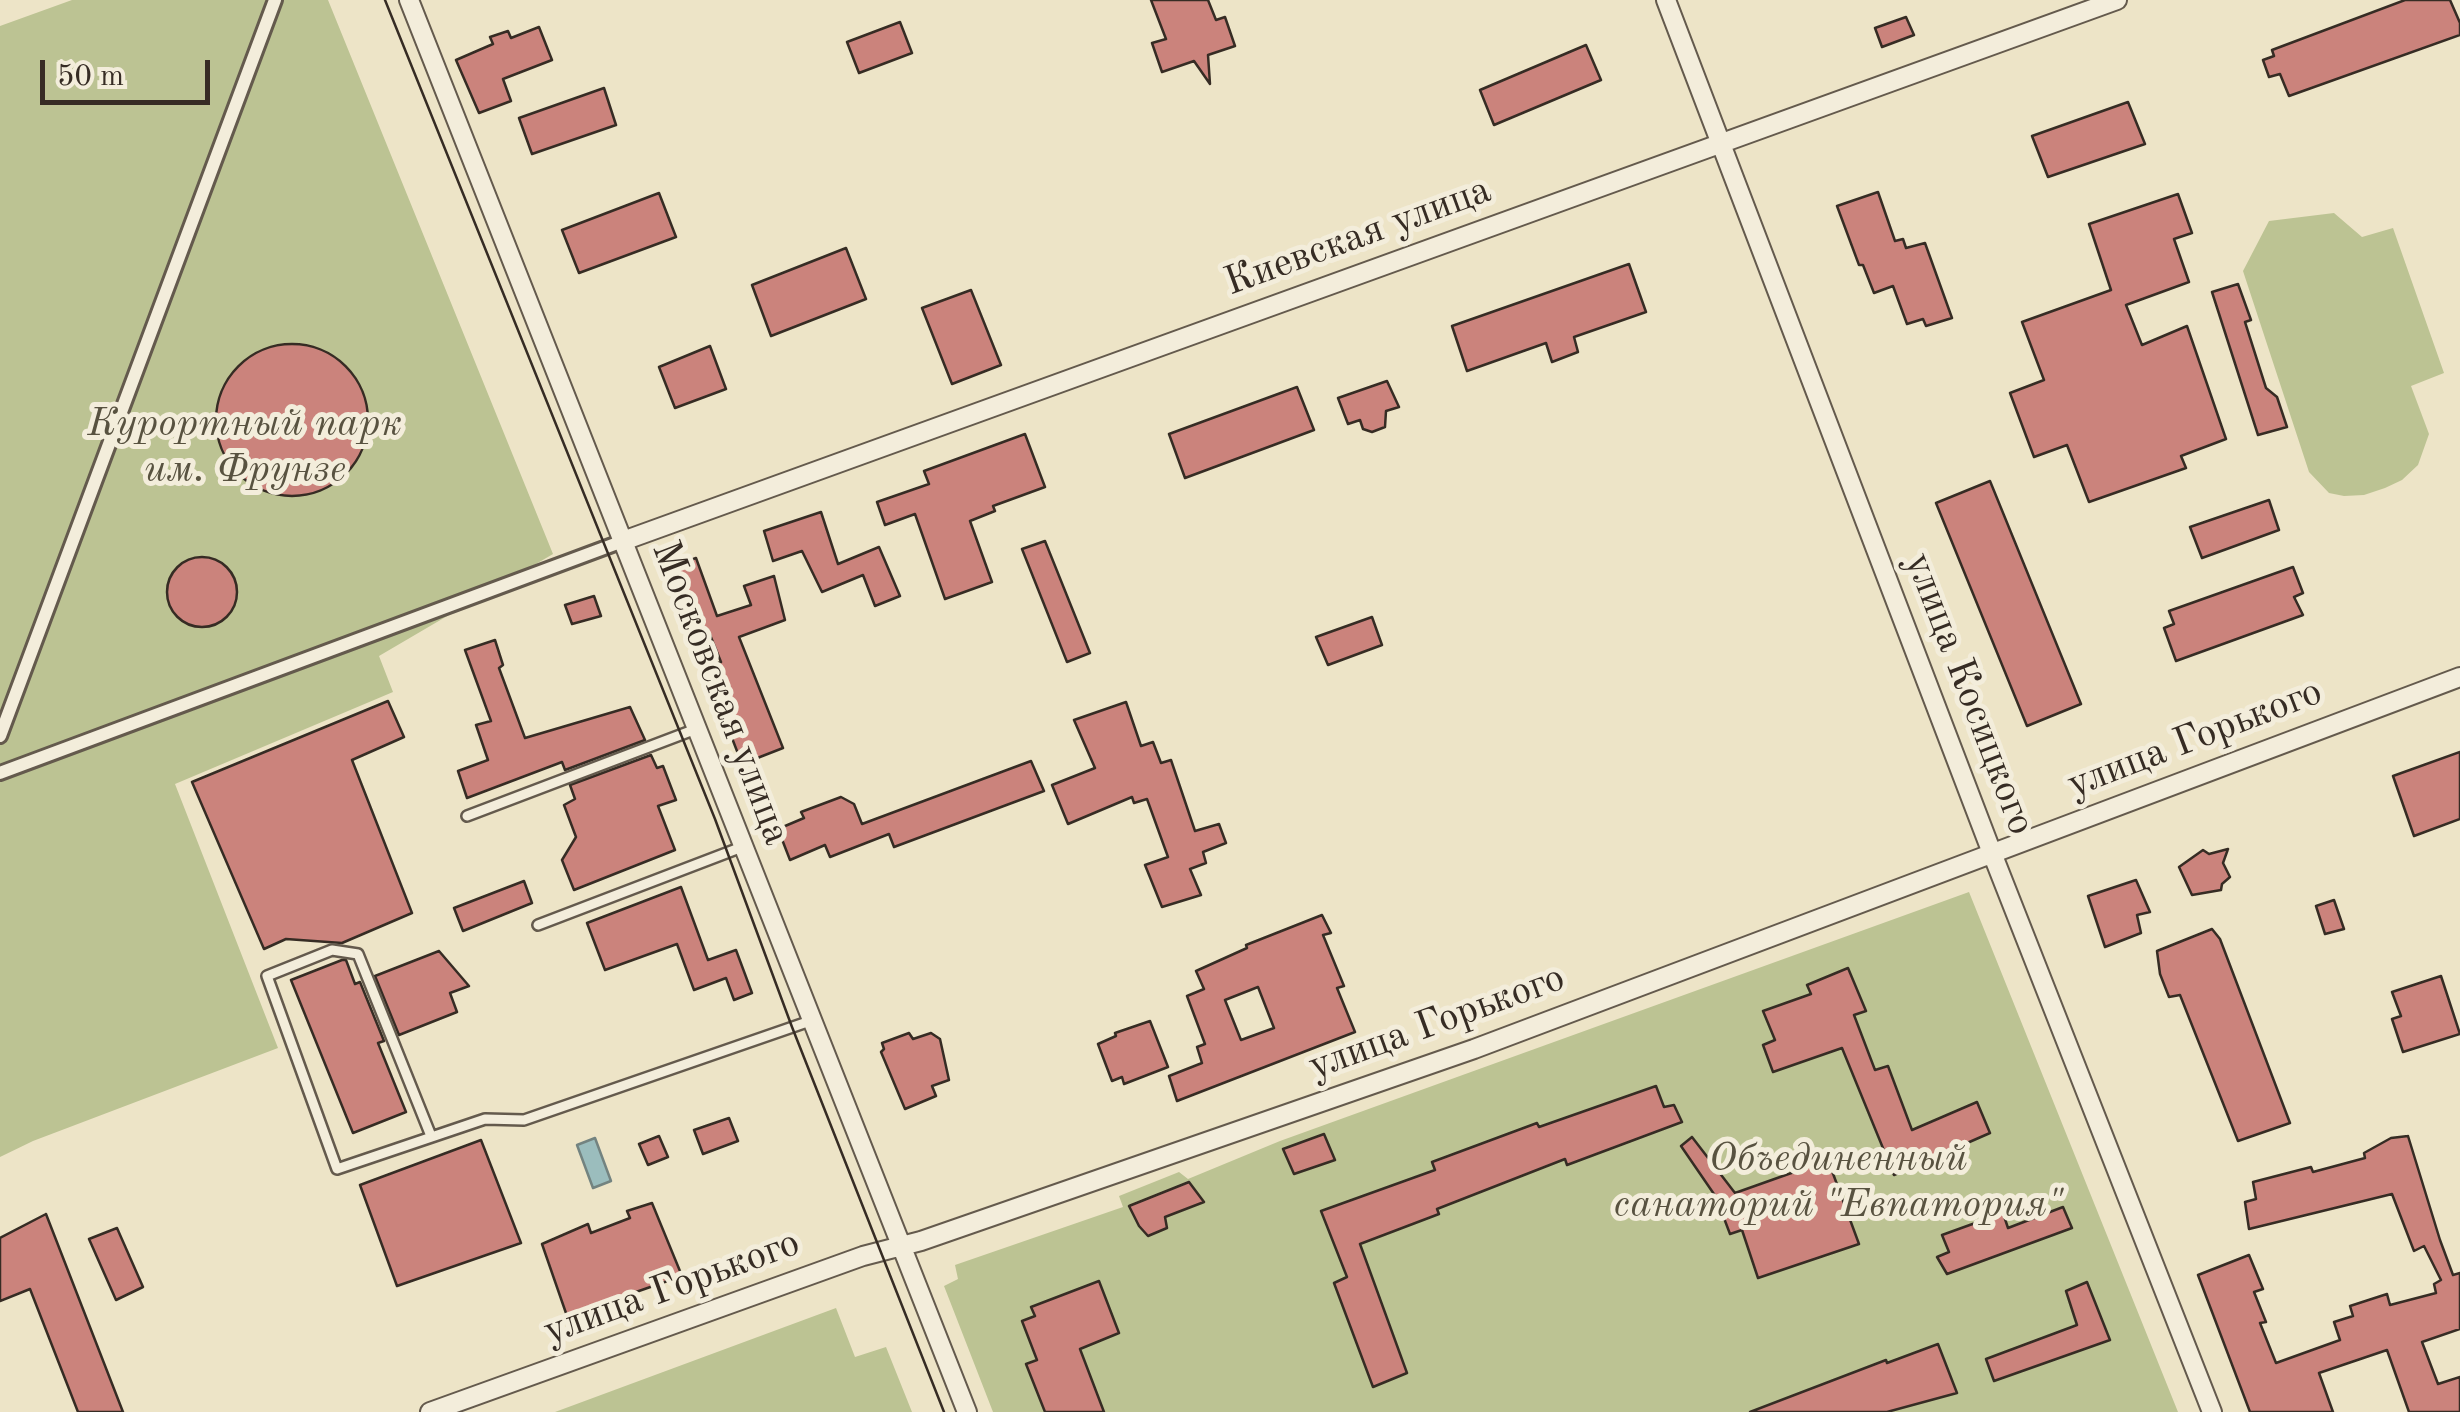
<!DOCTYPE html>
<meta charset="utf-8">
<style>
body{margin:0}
#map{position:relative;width:2460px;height:1412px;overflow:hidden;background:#ede4c7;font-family:"Old Standard TT",serif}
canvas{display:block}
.scale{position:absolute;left:40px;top:60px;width:170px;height:45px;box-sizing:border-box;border:5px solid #362c24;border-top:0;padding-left:12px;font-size:30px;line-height:35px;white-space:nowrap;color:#362c24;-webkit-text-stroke:8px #f3eddb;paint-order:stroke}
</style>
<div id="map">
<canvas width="2460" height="1412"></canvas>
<div class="scale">50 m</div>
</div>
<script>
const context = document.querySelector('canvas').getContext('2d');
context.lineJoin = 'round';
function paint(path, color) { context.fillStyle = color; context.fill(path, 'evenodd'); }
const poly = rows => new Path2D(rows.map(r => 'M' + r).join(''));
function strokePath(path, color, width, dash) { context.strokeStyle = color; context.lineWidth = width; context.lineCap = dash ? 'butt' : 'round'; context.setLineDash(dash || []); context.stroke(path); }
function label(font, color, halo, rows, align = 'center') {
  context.font = font + ' "Old Standard TT",serif'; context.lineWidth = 10; context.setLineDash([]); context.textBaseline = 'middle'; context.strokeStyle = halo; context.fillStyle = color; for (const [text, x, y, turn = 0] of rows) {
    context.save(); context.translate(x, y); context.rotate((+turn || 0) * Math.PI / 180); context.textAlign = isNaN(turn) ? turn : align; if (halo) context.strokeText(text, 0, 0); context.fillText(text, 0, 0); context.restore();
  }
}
paint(poly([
 [72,0,328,0,553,554,379,656,393,692,175,784,278,1048,33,1141,0,1157,0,26],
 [2334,213,2362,237,2393,228,2444,373,2411,386,2429,434,2418,465,2402,480,2385,488,2364,495,2344,496,2329,493,2309,472,2243,271,2269,221],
 [1969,892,2178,1412,993,1412,944,1286,958,1279,955,1265,1123,1207,1119,1196,1179,1172,1188,1179,1280,1141],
 [836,1308,855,1357,886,1347,912,1412,555,1412]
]), '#bcc393');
const water = poly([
 [595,1138,611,1181,593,1188,577,1145,595,1138]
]);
paint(water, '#9bbdbd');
strokePath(water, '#738380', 2.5);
const building = poly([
 [1151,0,1208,0,1216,20,1225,17,1235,46,1208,55,1210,84,1194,61,1162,72,1152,43,1166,39,1151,0],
 [2405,0,2450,0,2460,23,2460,35,2289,96,2280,74,2269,77,2263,60,2274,56,2272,50,2405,0],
 [1906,17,1914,35,1882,47,1875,28,1906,17],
 [900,22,912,53,859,73,847,42,900,22],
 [539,27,552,60,503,79,511,101,479,113,456,60,493,44,490,37,508,31,511,38,539,27],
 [1586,45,1601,80,1494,125,1480,90,1586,45],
 [604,88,616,125,532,154,519,118,604,88],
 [2128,102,2145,144,2048,177,2032,136,2128,102],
 [1878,192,1895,241,1903,239,1906,248,1925,243,1952,318,1926,326,1923,319,1907,324,1893,286,1874,293,1863,265,1859,265,1837,206,1878,192],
 [659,193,676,237,579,273,562,230,659,193],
 [2178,194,2192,233,2174,239,2189,282,2126,305,2142,345,2187,326,2226,439,2181,456,2186,468,2089,502,2067,445,2034,457,2010,393,2044,380,2022,322,2111,290,2089,224,2178,194],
 [846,248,866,299,771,336,752,285,846,248],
 [1629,264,1646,312,1574,337,1578,352,1552,362,1546,343,1467,371,1452,326,1629,264],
 [2238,284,2251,320,2245,322,2266,388,2277,397,2287,427,2258,435,2212,292,2238,284],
 [971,290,1001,365,952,384,922,308,971,290],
 '216 420a76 76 0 1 1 152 0a76 76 0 1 1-152 0Z',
 [710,346,726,389,675,408,659,367,710,346],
 [1387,381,1399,407,1386,411,1385,427,1372,432,1363,429,1360,420,1348,424,1338,398,1387,381],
 [1297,387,1314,430,1185,478,1169,434,1297,387],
 [1025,434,1045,487,993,506,995,511,970,521,992,582,945,599,915,514,885,525,877,502,929,484,924,471,1025,434],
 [1990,481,2081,704,2027,726,1936,503,1990,481],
 [2269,500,2279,530,2202,558,2190,527,2269,500],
 [821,512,838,564,879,547,900,596,875,606,863,575,822,592,802,551,773,561,764,531,821,512],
 [1045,541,1090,653,1067,662,1022,549,1045,541],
 '167 592a35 35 0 1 1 70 0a35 35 0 1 1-70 0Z',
 [696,558,717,616,751,605,744,586,774,576,785,620,739,637,783,748,742,764,705,668,721,662,708,630,691,636,666,569,696,558],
 [2293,567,2303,593,2294,597,2303,615,2176,661,2164,628,2174,624,2169,611,2293,567],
 [594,596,601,616,572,624,565,605,594,596],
 [1372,617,1382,645,1328,665,1316,637,1372,617],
 [495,640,503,665,499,668,525,738,630,707,645,740,565,770,562,762,467,798,458,771,488,760,476,725,491,721,465,650,495,640],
 [388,701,404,737,352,760,412,913,342,943,286,939,264,949,192,782,388,701],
 [1126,702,1141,746,1153,742,1161,763,1171,760,1195,831,1219,824,1226,843,1203,852,1206,863,1190,869,1201,895,1162,907,1145,865,1168,857,1147,799,1134,803,1132,797,1068,824,1052,785,1095,768,1074,720,1126,702],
 [2460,752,2460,819,2414,836,2393,776,2460,752],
 [651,755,657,768,663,766,676,800,658,806,675,850,574,890,562,860,576,837,564,805,575,799,570,785,651,755],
 [1031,761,1044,791,894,847,889,834,830,857,825,845,790,860,778,829,804,818,801,812,841,797,854,804,862,824,1031,761],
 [2228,849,2223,863,2230,877,2222,884,2221,890,2192,895,2179,867,2203,850,2209,854,2228,849],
 [2136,880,2150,912,2137,915,2141,933,2105,947,2088,896,2136,880],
 [524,881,532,903,463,931,454,908,524,881],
 [681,887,708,960,736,950,752,993,734,1000,726,978,694,990,677,944,605,970,587,923,681,887],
 [2334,900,2344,929,2325,934,2316,906,2334,900],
 [1322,915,1331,933,1323,935,1344,986,1337,988,1355,1032,1177,1101,1169,1076,1202,1063,1197,1047,1205,1044,1187,996,1204,989,1196,971,1247,948,1246,945,1322,915],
 [1258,987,1274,1028,1241,1040,1225,1000,1258,987],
 [2212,929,2220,939,2290,1123,2238,1141,2180,995,2169,997,2160,974,2157,951,2212,929],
 [439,951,469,986,450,993,457,1012,399,1035,375,976,439,951],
 [342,960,346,960,355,984,360,982,384,1041,378,1043,406,1112,353,1133,291,980,342,960],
 [1848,968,1866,1011,1854,1015,1875,1070,1888,1066,1912,1130,1977,1102,1990,1133,1894,1175,1842,1048,1773,1072,1763,1045,1775,1040,1763,1011,1811,994,1807,985,1848,968],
 [2441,976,2460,1034,2403,1052,2392,1019,2401,1016,2392,992,2441,976],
 [1150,1021,1168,1067,1124,1084,1122,1077,1112,1081,1098,1044,1116,1036,1115,1033,1150,1021],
 [909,1033,913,1039,931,1033,940,1039,949,1080,932,1086,936,1096,905,1109,881,1052,884,1049,882,1043,909,1033],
 [1656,1086,1664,1107,1674,1105,1682,1122,1567,1165,1565,1159,1437,1209,1439,1214,1360,1244,1407,1373,1373,1387,1334,1283,1347,1277,1321,1211,1435,1170,1432,1162,1537,1123,1539,1127,1656,1086],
 [729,1118,738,1141,703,1154,694,1130,729,1118],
 [1324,1134,1335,1160,1294,1174,1283,1149,1324,1134],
 [659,1136,668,1157,648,1165,639,1144,659,1136],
 [2408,1136,2440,1240,2453,1275,2460,1273,2460,1329,2422,1342,2438,1384,2460,1377,2460,1412,2409,1412,2387,1350,2319,1373,2333,1412,2250,1412,2198,1275,2249,1255,2263,1289,2254,1292,2266,1322,2260,1323,2276,1363,2340,1340,2334,1322,2353,1316,2350,1306,2387,1294,2390,1305,2436,1293,2434,1284,2441,1280,2424,1246,2414,1251,2392,1194,2249,1229,2245,1202,2256,1199,2253,1182,2311,1167,2313,1172,2365,1158,2364,1153,2391,1138,2408,1136],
 [1692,1137,1735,1193,1828,1160,1859,1244,1758,1278,1742,1230,1730,1234,1716,1197,1681,1146,1692,1137],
 [481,1140,521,1243,397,1286,360,1185,481,1140],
 [1189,1182,1204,1202,1165,1217,1167,1228,1148,1236,1139,1226,1129,1206,1189,1182],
 [652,1203,682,1276,567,1316,542,1244,588,1224,591,1233,630,1218,627,1211,652,1203],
 [2063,1207,2072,1228,1947,1274,1937,1257,1949,1252,1942,1235,2003,1213,2008,1228,2063,1207],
 [46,1214,123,1412,78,1412,30,1289,0,1301,0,1238,46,1214],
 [117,1228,143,1287,116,1300,89,1239,117,1228],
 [1099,1281,1119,1333,1080,1349,1104,1412,1045,1412,1026,1364,1037,1360,1022,1321,1035,1316,1031,1307,1099,1281],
 [2087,1282,2110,1340,1994,1381,1986,1359,2077,1325,2066,1291,2087,1282],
 [1938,1344,1957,1393,1887,1412,1750,1412,1886,1360,1887,1363,1938,1344]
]);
paint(building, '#cb837c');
strokePath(building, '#362c24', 2.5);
const service = poly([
 [467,816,696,729],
 [538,925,742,847],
 [431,1136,358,954,332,950,267,976,337,1169,485,1119,524,1120,813,1020]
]);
const pedestrian = poly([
 [0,736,275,0],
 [0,773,623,541]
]);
const minor = poly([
 [409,0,967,1412],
 [1666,0,1992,853,2212,1412],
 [623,541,2117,0],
 [430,1412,863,1256,921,1241,1474,1049,2460,677]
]);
strokePath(service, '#645a4d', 14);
strokePath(pedestrian, '#645a4d', 18);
strokePath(minor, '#645a4d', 22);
strokePath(service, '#f3eddb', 9);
strokePath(pedestrian, '#f3eddb', 12);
strokePath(minor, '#f3eddb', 18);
strokePath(poly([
 [385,0,715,819,792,1027,944,1412]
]), '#362c24', 2.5);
label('40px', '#362c24', '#f3eddb', [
 ["Киевская улица",1358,237,-20],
 ["Московская улица",720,693,69],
 ["улица Косицкого",1969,694,69],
 ["улица Горького",2195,739,-21],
 ["улица Горького",1437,1023,-20],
 ["улица Горького",672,1288,-20]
]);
label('italic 40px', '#585240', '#f3eddb', [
 ["Курортный парк",245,425],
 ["им. Фрунзе",245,471],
 ["Объединенный",1838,1160],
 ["санаторий \"Евпатория\"",1838,1206]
]);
</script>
